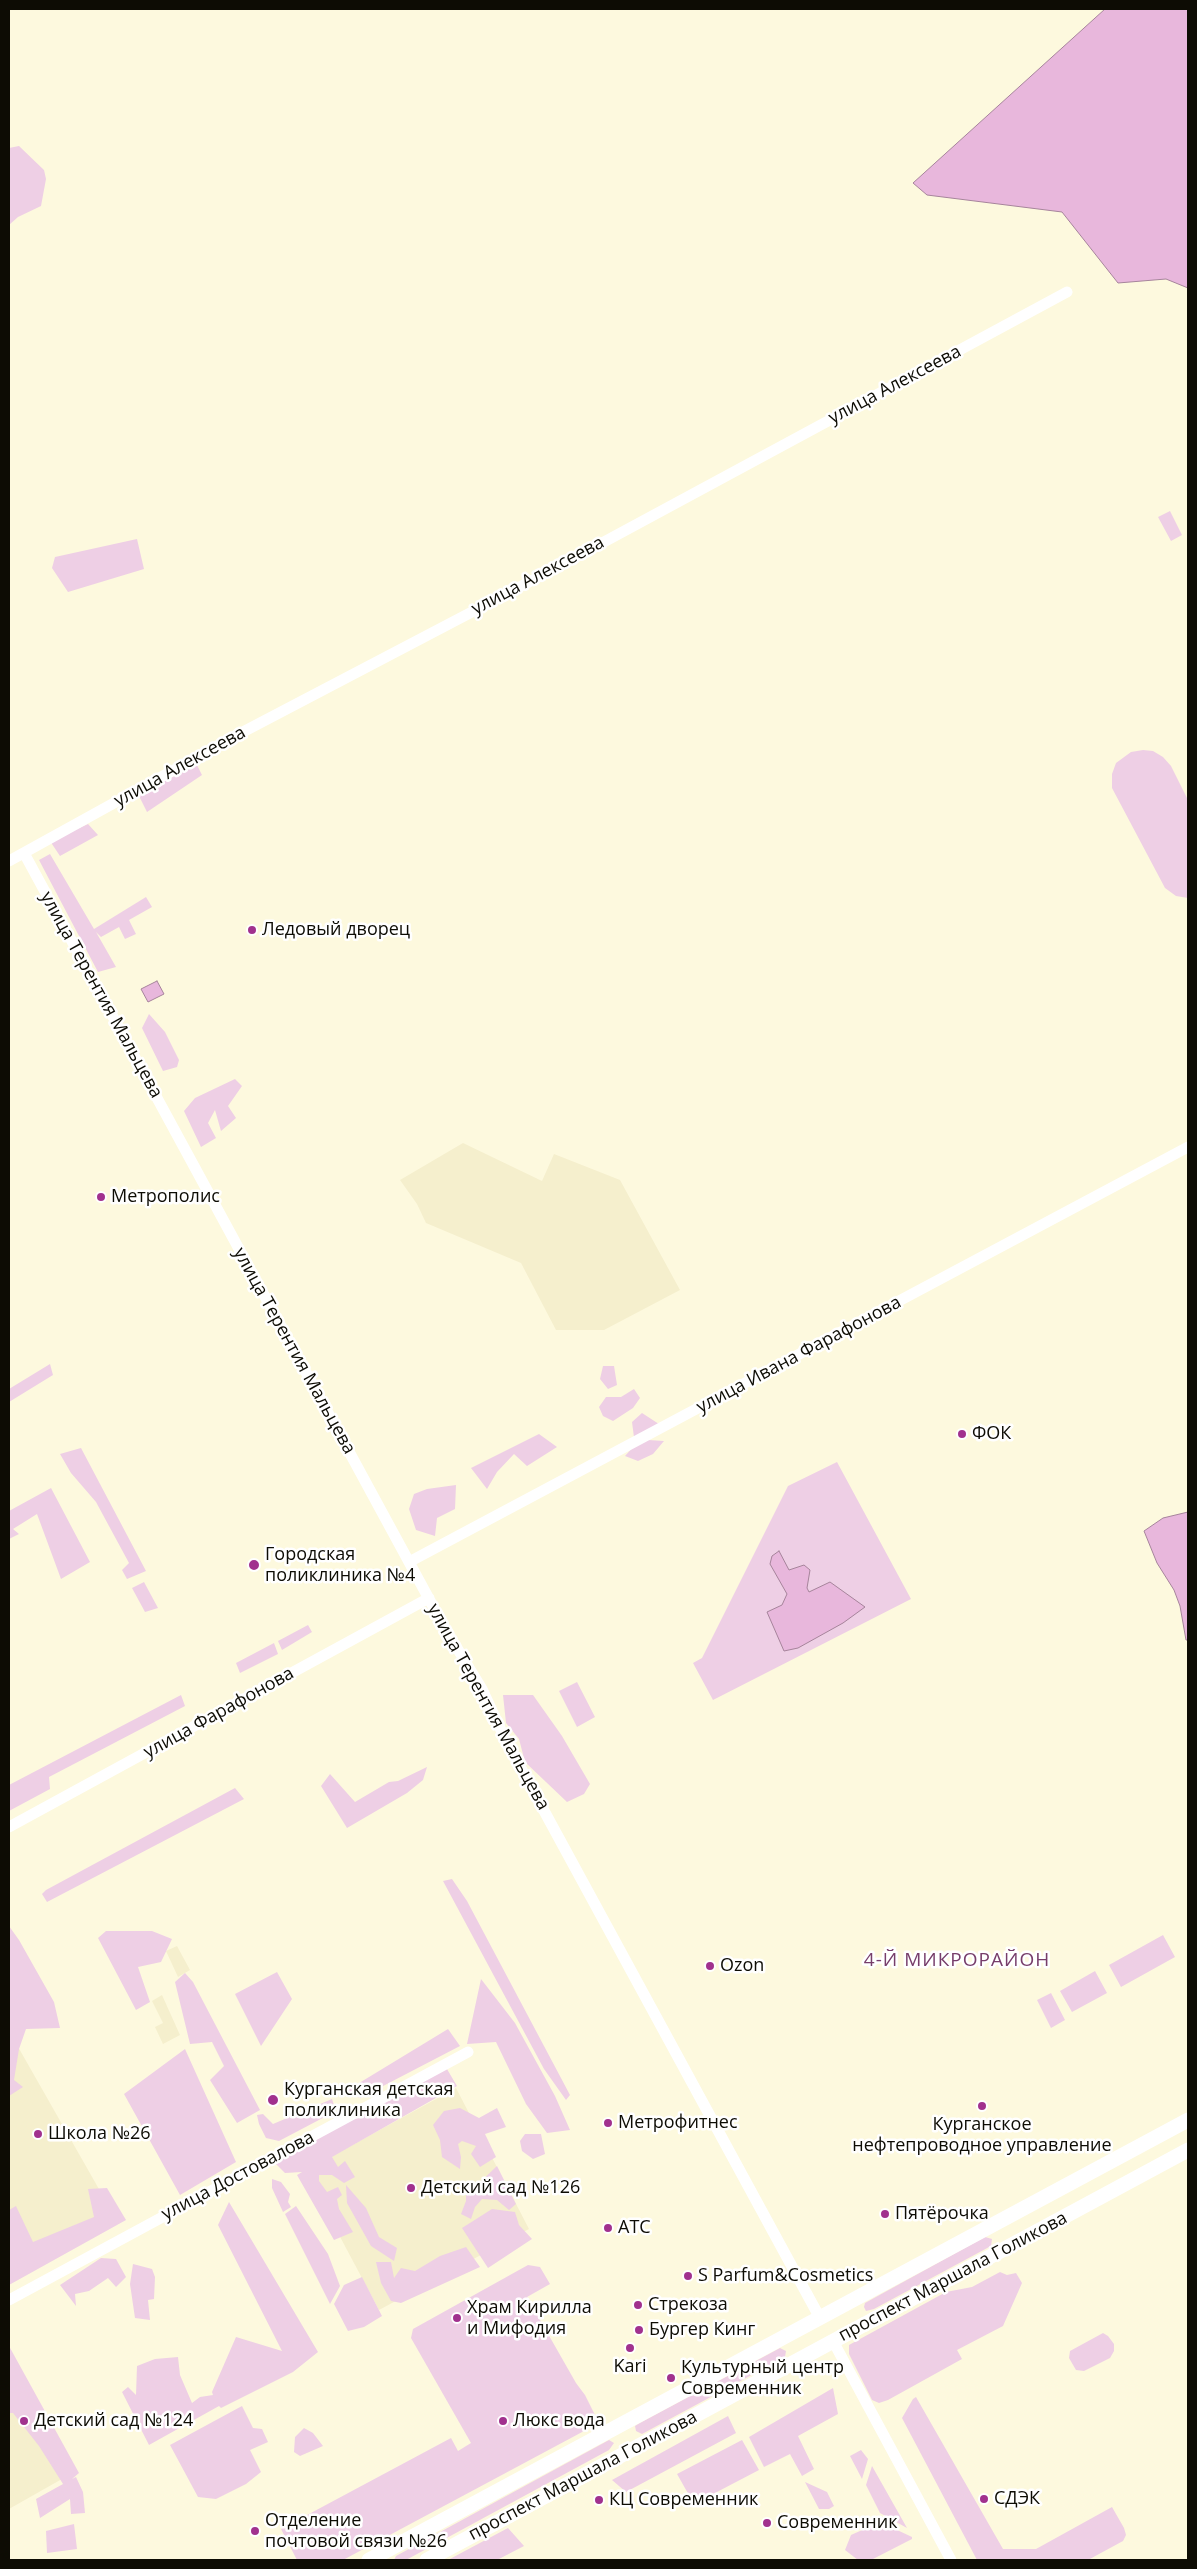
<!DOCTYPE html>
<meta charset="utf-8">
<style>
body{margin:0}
#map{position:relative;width:1197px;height:2569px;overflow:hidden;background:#fdf9de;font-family:"Open Sans",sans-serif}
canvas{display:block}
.frame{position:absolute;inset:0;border:10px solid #0d0c04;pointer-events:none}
</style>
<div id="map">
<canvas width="1197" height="2569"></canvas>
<div class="frame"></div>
</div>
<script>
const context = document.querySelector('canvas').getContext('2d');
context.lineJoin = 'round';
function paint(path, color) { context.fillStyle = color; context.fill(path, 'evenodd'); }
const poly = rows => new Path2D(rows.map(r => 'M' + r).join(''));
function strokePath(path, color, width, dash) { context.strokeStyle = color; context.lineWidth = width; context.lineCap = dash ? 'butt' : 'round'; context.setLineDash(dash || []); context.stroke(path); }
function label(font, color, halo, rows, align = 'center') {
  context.font = font + ' "Open Sans",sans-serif'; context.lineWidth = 5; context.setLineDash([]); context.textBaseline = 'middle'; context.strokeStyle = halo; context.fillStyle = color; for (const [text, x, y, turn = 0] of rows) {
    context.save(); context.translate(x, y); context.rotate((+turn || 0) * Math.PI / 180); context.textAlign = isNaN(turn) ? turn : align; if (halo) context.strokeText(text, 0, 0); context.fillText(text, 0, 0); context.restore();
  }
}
paint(poly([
 [463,1143,542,1181,554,1154,620,1180,680,1290,604,1330,556,1330,521,1263,426,1223,417,1204,400,1180],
 [177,1946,190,1970,178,1977,166,1951],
 [162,1995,180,2035,163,2044,155,2027,163,2023,152,2001],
 [9,2031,116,2219,9,2279],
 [456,2088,529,2229,379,2310,305,2171],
 [9,2366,69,2475,9,2509]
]), '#f5efcd');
paint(poly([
 [19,146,44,170,46,179,41,206,18,217,9,225,9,148],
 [1170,511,1182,535,1171,541,1158,517],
 [137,539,144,569,68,592,52,568,55,557],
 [1143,750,1153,751,1163,757,1171,766,1188,800,1188,898,1176,896,1165,888,1112,788,1112,774,1116,763,1131,752],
 [197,765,202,775,147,812,138,794],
 [88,824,98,835,60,856,50,841],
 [50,854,94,929,146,897,152,907,129,920,136,934,125,939,119,927,101,937,96,932,116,967,98,972,39,860],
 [149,1014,165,1032,179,1060,177,1067,163,1071,142,1028],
 [235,1079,242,1086,228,1106,236,1118,221,1131,215,1110,208,1123,216,1138,201,1147,184,1111,195,1098],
 [50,1364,53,1375,9,1402,9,1389],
 [603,1366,614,1366,617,1385,608,1389,600,1379],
 [634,1389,640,1398,633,1408,613,1421,603,1416,599,1407,606,1397,621,1397],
 [642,1413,662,1426,648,1440,664,1441,653,1454,638,1461,625,1456,635,1445,632,1422],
 [539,1434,557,1447,527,1466,514,1454,497,1472,487,1489,471,1468],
 [81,1448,146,1571,127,1579,122,1570,129,1563,96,1502,71,1473,60,1454],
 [837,1462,911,1599,713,1700,693,1663,702,1658,788,1486],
 [456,1485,455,1509,437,1518,435,1536,416,1530,409,1509,414,1494,427,1489],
 [51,1488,90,1562,61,1579,37,1514,13,1529,19,1534,9,1539,9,1511],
 [144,1582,158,1608,145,1612,132,1588],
 [308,1625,312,1632,282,1650,278,1641],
 [274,1643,278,1654,240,1673,236,1663],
 [577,1682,595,1717,577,1727,559,1691],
 [181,1695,185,1706,49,1777,50,1789,9,1811,9,1785],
 [503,1695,533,1695,562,1736,590,1784,584,1794,567,1802,525,1762,519,1739,506,1723],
 [427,1767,423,1780,407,1793,347,1828,321,1786,330,1774,355,1802,389,1782,398,1781],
 [235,1788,244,1799,47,1902,42,1894,46,1890],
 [452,1879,467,1901,570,2095,566,2100,544,2069,443,1881],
 [9,1926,19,1940,54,2002,60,2028,26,2029,19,2049,14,2080,23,2087,9,2096],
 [106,1931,152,1931,172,1939,161,1962,138,1967,150,2002,136,2010,98,1938],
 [1163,1935,1175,1957,1121,1987,1109,1965],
 [1095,1971,1107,1993,1072,2012,1060,1991],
 [277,1972,292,1999,261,2046,235,1994],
 [185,1973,193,1982,260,2110,237,2123,210,2080,224,2066,212,2042,190,2044,175,1982],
 [481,1979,515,2023,555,2096,570,2130,547,2133,526,2104,496,2042,467,2044],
 [1051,1993,1065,2020,1051,2028,1037,2000],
 [448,2029,460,2046,360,2098,346,2091],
 [185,2049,236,2162,180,2195,124,2094],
 [444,2064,457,2086,332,2157,338,2167,345,2161,355,2177,344,2183,332,2175,319,2175,319,2181,327,2192,338,2187,342,2195,337,2199,339,2209,353,2232,334,2240,297,2175,302,2172,285,2173,271,2159],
 [332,2099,336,2111,279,2141,266,2138,259,2124,257,2115,263,2114,273,2124],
 [460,2108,479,2118,497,2108,506,2127,485,2134,496,2157,480,2167,471,2154,476,2146,462,2141,458,2144,461,2157,460,2169,442,2157,440,2140,433,2125,444,2111],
 [525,2134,541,2134,545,2154,533,2159,522,2151,520,2141],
 [497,2166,516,2204,509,2210,497,2200,482,2199,475,2207,471,2219,461,2214,466,2201,466,2184,473,2189],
 [272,2179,281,2182,290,2194,288,2202,291,2207,283,2212,272,2188],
 [346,2185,366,2208,379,2237,397,2248,394,2261,371,2246,347,2203],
 [107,2188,126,2220,9,2285,9,2210,16,2206,33,2242,94,2217,88,2189],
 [229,2202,318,2352,293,2372,221,2408,219,2406,149,2445,122,2392,128,2387,136,2395,137,2366,155,2359,178,2357,180,2375,192,2403,200,2397,213,2395,212,2392,236,2337,282,2351,218,2225],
 [296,2206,328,2254,340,2286,330,2304,285,2214],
 [492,2209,515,2212,519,2225,532,2239,488,2268,462,2228],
 [985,2237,992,2239,991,2246,874,2309,866,2311,864,2307,865,2303],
 [466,2247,480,2267,401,2303,391,2301,381,2283,376,2262,391,2262,394,2278,401,2268,415,2271,440,2256],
 [101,2258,116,2259,126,2277,116,2287,108,2278,89,2291,75,2294,76,2306,60,2285],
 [133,2264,152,2269,155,2277,154,2299,148,2300,150,2320,135,2318,130,2284],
 [528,2265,540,2267,550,2284,527,2297,576,2383,585,2395,599,2423,343,2560,297,2560,281,2529,451,2438,458,2451,471,2443,411,2338,413,2329],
 [1000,2272,1007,2275,1016,2273,1022,2283,1003,2326,957,2350,962,2359,888,2400,879,2403,872,2400,849,2354,849,2345,946,2292,972,2287],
 [362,2277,382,2316,364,2327,348,2331,334,2304,344,2285],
 [1103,2333,1108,2336,1114,2344,1114,2351,1110,2358,1084,2371,1076,2370,1069,2358,1070,2351],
 [9,2346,79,2473,72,2479,76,2477,83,2492,85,2513,71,2514,70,2499,40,2518,36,2499,63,2484,39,2446,13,2413,9,2413],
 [780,2348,786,2351,785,2357,642,2434,636,2431,635,2426,638,2424],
 [833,2388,838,2414,798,2436,814,2469,802,2476,790,2454,764,2467,749,2437],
 [916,2397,1003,2549,1036,2549,1112,2507,1124,2528,1126,2535,1123,2541,1088,2560,977,2560,902,2418,913,2399],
 [242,2406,253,2428,262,2429,268,2442,250,2450,261,2472,246,2484,216,2499,198,2497,170,2445],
 [728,2416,736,2433,626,2492,612,2480],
 [304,2428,313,2433,323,2446,300,2456,294,2452,295,2437],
 [609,2440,614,2443,609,2450,406,2560,394,2560,396,2556],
 [742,2440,759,2470,694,2504,677,2474],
 [861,2450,868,2459,862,2479,850,2456],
 [872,2466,907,2528,880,2513,866,2485],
 [805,2482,827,2492,834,2506,829,2509,819,2509],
 [880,2522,912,2537,912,2539,871,2560,858,2560,845,2550,851,2535],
 [74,2524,77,2549,47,2553,46,2531],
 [508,2528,524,2546,497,2560,448,2560]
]), '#eecfe5');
const water = poly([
 [1105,9,1188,9,1188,288,1166,279,1118,283,1062,212,927,195,913,183,1105,9],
 [157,981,164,994,148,1002,141,989,157,981],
 [1188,1512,1188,1640,1186,1640,1180,1606,1174,1590,1157,1563,1144,1531,1163,1518,1188,1512],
 [779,1551,789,1570,804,1565,810,1570,807,1588,809,1592,830,1582,865,1607,843,1623,798,1648,784,1651,767,1612,782,1605,787,1594,770,1564,772,1556,779,1551]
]);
paint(water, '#e8b7dc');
strokePath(water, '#a6849b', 1);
strokePath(poly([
 [24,853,446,1630,482,1689,505,1739,820,2318],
 [9,861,239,734,552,570,1067,292],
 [409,1562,1188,1147],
 [9,1827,429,1598],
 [9,2300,468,2052],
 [833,2341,951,2560]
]), '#fff', 11);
strokePath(poly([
 [369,2560,1188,2120],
 [427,2560,1188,2150]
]), '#fff', 15);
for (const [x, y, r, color] of [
 [252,930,5,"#a1318e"],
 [101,1197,5,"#a1318e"],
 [962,1434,5,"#a1318e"],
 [254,1565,6,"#a1318e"],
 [710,1966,5,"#a1318e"],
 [273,2100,6,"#a1318e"],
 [982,2106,5,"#a1318e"],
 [608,2123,5,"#a1318e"],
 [38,2134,5,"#a1318e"],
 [411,2188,5,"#a1318e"],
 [885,2214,5,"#a1318e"],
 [608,2228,5,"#a1318e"],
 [688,2276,5,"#a1318e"],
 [638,2305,5,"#a1318e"],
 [457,2318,5,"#a1318e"],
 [639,2330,5,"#a1318e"],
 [630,2348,5,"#a1318e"],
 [671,2378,5,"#a1318e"],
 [24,2421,5,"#a1318e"],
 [503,2421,5,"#a1318e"],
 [984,2499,5,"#a1318e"],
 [599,2500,5,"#a1318e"],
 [767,2523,5,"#a1318e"],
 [255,2531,5,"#a1318e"]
]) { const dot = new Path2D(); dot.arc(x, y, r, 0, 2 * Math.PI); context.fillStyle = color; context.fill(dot); strokePath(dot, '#fff', 2); }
label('18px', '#0d0c04', '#fff', [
 ["улица Алексеева",895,385,-28],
 ["улица Алексеева",538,576,-28],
 ["улица Алексеева",180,767,-29],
 ["улица Терентия Мальцева",101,995,61],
 ["улица Терентия Мальцева",294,1351,61],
 ["улица Ивана Фарафонова",799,1355,-28],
 ["улица Терентия Мальцева",488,1707,61],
 ["улица Фарафонова",219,1713,-29],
 ["улица Достовалова",238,2176,-28],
 ["проспект Маршала Голикова",953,2277,-28],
 ["проспект Маршала Голикова",583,2476,-28]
]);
label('18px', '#0d0c04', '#fff', [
 ["Ледовый дворец",262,930],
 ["Метрополис",111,1197],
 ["ФОК",972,1434],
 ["Городская",265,1555],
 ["поликлиника №4",265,1576],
 ["Ozon",720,1966],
 ["Курганская детская",284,2090],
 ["поликлиника",284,2111],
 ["Метрофитнес",618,2123],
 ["Курганское",982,2125,"center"],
 ["нефтепроводное управление",982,2146,"center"],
 ["Школа №26",48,2134],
 ["Детский сад №126",421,2188],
 ["Пятёрочка",895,2214],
 ["АТС",618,2228],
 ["S Parfum&Cosmetics",698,2276],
 ["Стрекоза",648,2305],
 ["Храм Кирилла",467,2308],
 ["и Мифодия",467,2329],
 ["Бургер Кинг",649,2330],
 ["Kari",630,2367,"center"],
 ["Культурный центр",681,2368],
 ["Современник",681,2389],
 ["Детский сад №124",34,2421],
 ["Люкс вода",513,2421],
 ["СДЭК",994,2499],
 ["КЦ Современник",609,2500],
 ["Отделение",265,2521],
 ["почтовой связи №26",265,2542],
 ["Современник",777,2523]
], 'left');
context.letterSpacing = '1px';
label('19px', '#773e6b', '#fff', [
 ["4-Й МИКРОРАЙОН",957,1961]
]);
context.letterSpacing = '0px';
</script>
